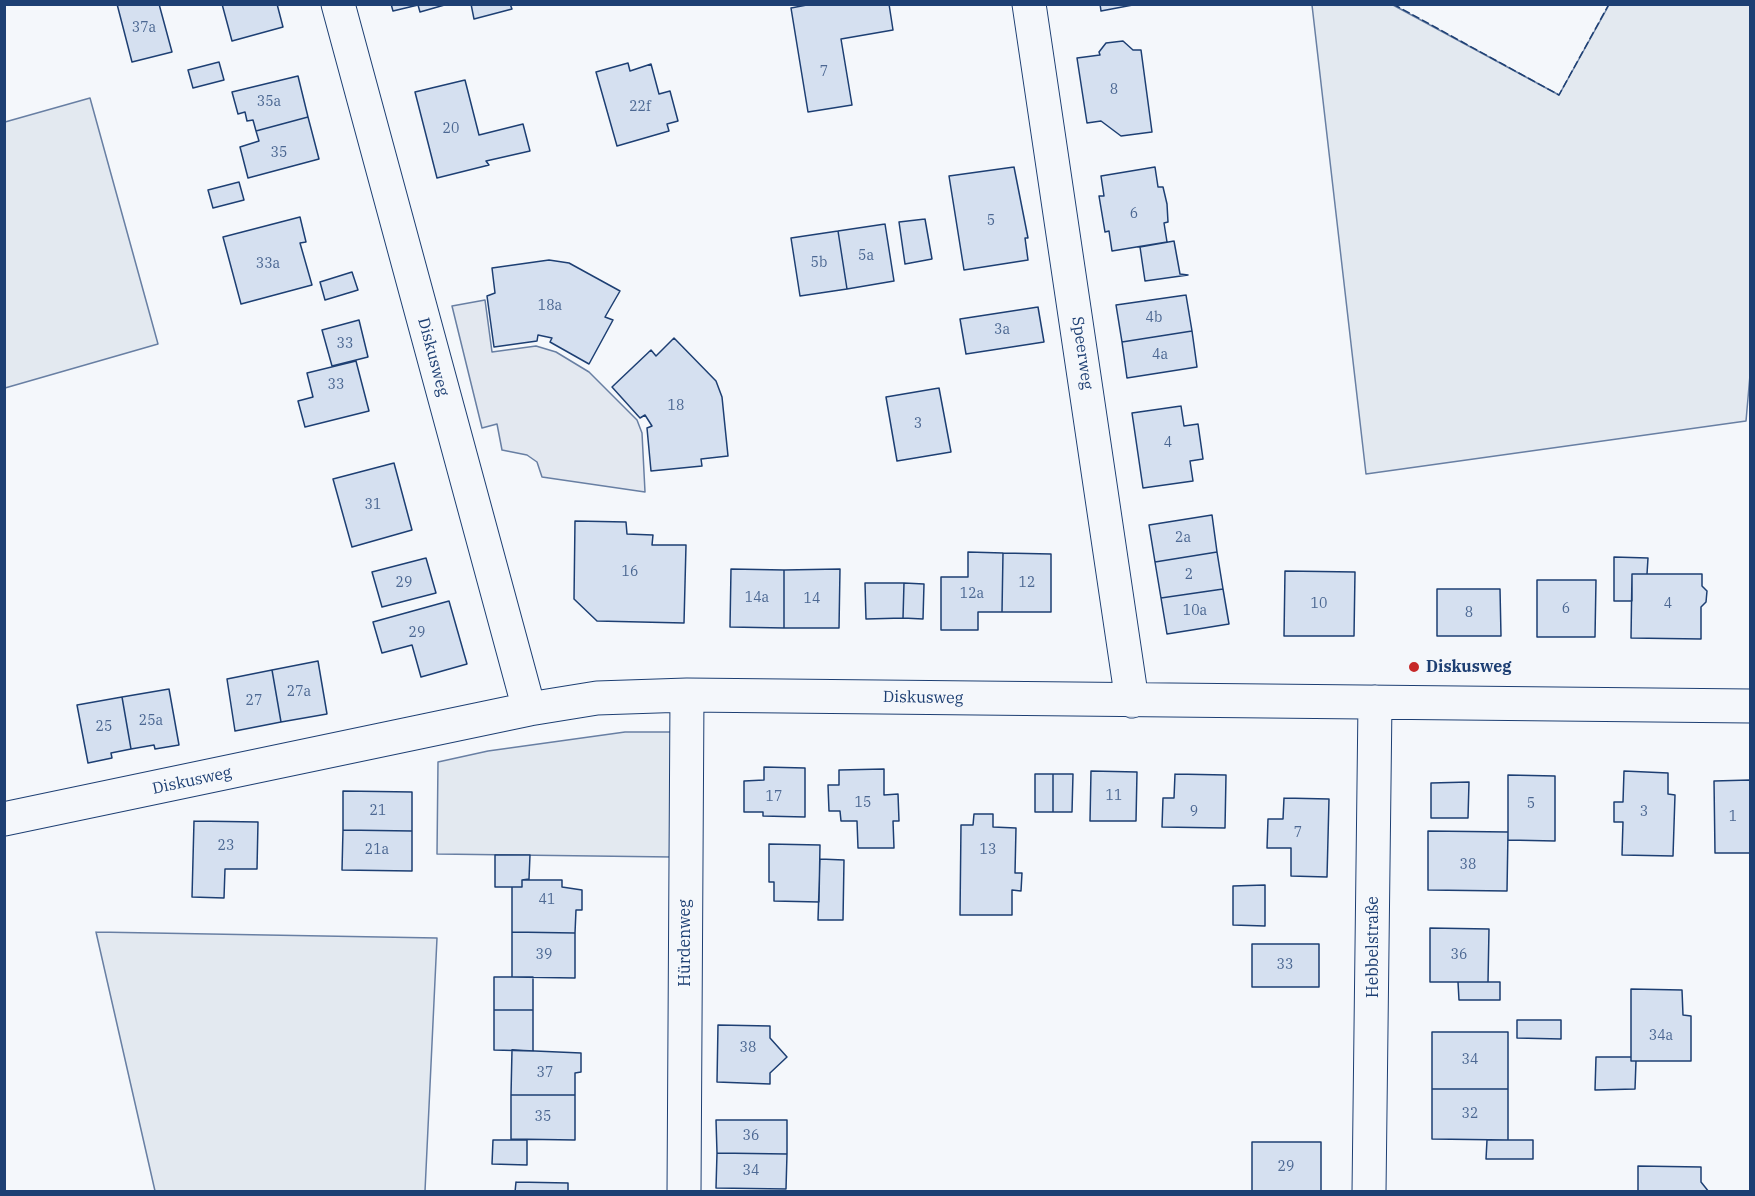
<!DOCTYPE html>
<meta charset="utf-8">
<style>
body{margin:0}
#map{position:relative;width:1755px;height:1196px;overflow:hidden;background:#f4f7fb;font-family:"IBM Plex Serif",serif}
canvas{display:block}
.frame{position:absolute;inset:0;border:6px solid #1d3f73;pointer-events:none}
</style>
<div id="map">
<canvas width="1755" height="1196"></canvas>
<div class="frame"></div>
</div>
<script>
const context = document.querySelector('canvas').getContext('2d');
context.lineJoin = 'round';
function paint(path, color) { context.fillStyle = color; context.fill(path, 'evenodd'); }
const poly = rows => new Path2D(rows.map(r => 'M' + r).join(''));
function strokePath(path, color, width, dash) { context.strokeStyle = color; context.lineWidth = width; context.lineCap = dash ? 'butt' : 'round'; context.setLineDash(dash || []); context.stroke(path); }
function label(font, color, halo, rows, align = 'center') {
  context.font = font + ' "IBM Plex Serif",serif'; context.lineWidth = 4.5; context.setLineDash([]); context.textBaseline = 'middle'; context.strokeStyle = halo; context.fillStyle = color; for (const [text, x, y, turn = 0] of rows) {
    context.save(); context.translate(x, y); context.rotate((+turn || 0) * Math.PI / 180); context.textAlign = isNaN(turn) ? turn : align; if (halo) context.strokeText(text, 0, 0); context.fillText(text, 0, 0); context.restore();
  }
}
const green = poly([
 [1312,5,1393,5,1559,95,1609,5,1750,5,1750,375,1746,421,1366,474,1312,5],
 [90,98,158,344,5,388,5,122,90,98],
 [625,732,673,732,672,857,437,854,438,762,488,751,625,732],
 [96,932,437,938,425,1191,155,1191,96,932]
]);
paint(green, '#e3e9f0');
strokePath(green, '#687fa3', 1.5);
const parking = poly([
 [485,300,492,352,536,346,556,352,589,372,637,420,642,433,645,492,542,477,537,462,527,455,502,450,497,424,482,428,452,306,485,300]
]);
paint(parking, '#e3e8f0');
strokePath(parking, '#687fa3', 1.5);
const building = poly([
 [117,4,159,4,172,52,132,62,117,4],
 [222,4,277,4,283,27,232,41,222,4],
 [391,4,448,4,420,12,418,5,393,11,391,4],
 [471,4,510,4,512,9,474,19,471,4],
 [812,4,889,4,893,30,841,39,852,105,808,112,791,8,812,4],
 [1100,4,1138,4,1101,11,1100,4],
 [1123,41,1133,50,1141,50,1152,132,1121,136,1101,121,1087,123,1077,58,1100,55,1099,52,1106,43,1123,41],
 [219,62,224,80,193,88,188,70,219,62],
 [628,63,630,71,651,64,659,94,670,91,678,121,667,124,669,131,617,146,596,72,628,63],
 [298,76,308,117,256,131,253,120,247,121,245,112,238,114,232,92,298,76],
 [465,80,479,135,523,124,530,151,486,161,489,165,437,178,415,92,465,80],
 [308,117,319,159,248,178,240,147,259,141,256,131,308,117],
 [1014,167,1028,238,1025,238,1028,260,964,270,949,176,1014,167],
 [1155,167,1158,187,1163,187,1167,204,1168,222,1164,223,1167,242,1112,251,1109,231,1105,232,1099,196,1104,196,1101,176,1155,167],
 [239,182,244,200,213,208,208,190,239,182],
 [300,217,306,242,300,243,312,285,241,304,223,237,300,217],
 [925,219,932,259,905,264,899,222,925,219],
 [885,224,894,281,847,289,838,231,885,224],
 [838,231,847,289,800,296,791,238,838,231],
 [1174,241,1180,274,1188,275,1145,281,1140,247,1174,241],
 [549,260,569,263,620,291,605,317,613,320,589,364,550,342,552,338,538,335,537,341,494,347,487,296,495,293,492,268,549,260],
 [352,272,358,290,325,300,320,282,352,272],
 [1186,295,1192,331,1122,342,1116,305,1186,295],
 [1038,307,1044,342,966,354,960,319,1038,307],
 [359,320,368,357,332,366,322,330,359,320],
 [1192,331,1197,367,1127,378,1122,342,1192,331],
 [674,338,716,381,722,397,728,456,701,459,702,466,651,471,647,428,652,426,645,415,640,418,612,387,651,350,656,356,674,338],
 [356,361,369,411,305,427,298,401,313,397,307,373,356,361],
 [939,388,951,452,897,461,886,397,939,388],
 [1181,406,1184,426,1198,424,1203,459,1190,461,1193,481,1143,488,1132,413,1181,406],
 [394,463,412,530,352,547,333,479,394,463],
 [1212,515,1217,552,1155,562,1149,525,1212,515],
 [575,521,626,522,627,534,653,535,652,545,686,545,684,623,597,621,574,599,575,521],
 [968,552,1003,553,1002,612,978,612,978,630,941,630,941,577,968,577,968,552],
 [1217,552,1223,589,1161,598,1155,562,1217,552],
 [1003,553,1051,554,1051,612,1002,612,1003,553],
 [1614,557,1648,558,1647,574,1632,574,1632,601,1614,601,1614,557],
 [426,558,436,593,382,607,372,572,426,558],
 [731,569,784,570,784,628,730,627,731,569],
 [840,569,839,628,784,628,784,570,840,569],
 [1285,571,1355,572,1354,636,1284,636,1285,571],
 [1632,574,1702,574,1702,586,1707,591,1706,602,1701,607,1701,639,1631,638,1632,574],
 [1537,580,1596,580,1595,637,1537,637,1537,580],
 [865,583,904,583,903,618,866,619,865,583],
 [904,583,924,584,923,619,903,618,904,583],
 [1223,589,1229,624,1167,634,1161,598,1223,589],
 [1437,589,1500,589,1501,636,1437,636,1437,589],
 [449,601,467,664,421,677,412,645,382,653,373,622,449,601],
 [318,661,327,714,281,722,272,670,318,661],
 [272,670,281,722,235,731,227,679,272,670],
 [169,689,179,745,155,749,154,745,131,749,122,697,169,689],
 [122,697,131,749,111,753,112,758,88,763,77,705,122,697],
 [764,767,805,768,805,817,763,816,763,812,744,812,744,781,764,780,764,767],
 [884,769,884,795,898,794,899,821,893,821,894,848,858,848,857,821,841,821,840,811,829,811,828,785,839,785,839,770,884,769],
 [1091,771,1137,772,1136,821,1090,821,1091,771],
 [1624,771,1668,773,1668,794,1675,795,1673,856,1622,855,1623,822,1614,822,1614,802,1623,802,1624,771],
 [1035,774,1053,774,1053,812,1035,812,1035,774],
 [1053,774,1073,774,1072,812,1053,812,1053,774],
 [1175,774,1226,775,1225,828,1162,827,1163,798,1174,798,1175,774],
 [1508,775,1555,776,1555,841,1508,840,1508,775],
 [1750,780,1750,853,1715,853,1714,781,1750,780],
 [1469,782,1468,818,1431,818,1431,783,1469,782],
 [343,791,412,792,412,831,343,830,343,791],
 [1284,798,1329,799,1327,877,1291,876,1291,848,1267,848,1268,819,1283,819,1284,798],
 [974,814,993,814,993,827,1016,828,1015,873,1022,873,1021,891,1012,890,1012,915,960,915,961,825,973,825,974,814],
 [194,821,258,822,257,869,225,869,224,898,192,897,194,821],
 [343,830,412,831,412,871,342,870,343,830],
 [1428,831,1508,832,1507,891,1428,890,1428,831],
 [769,844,820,845,819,902,774,901,774,882,769,882,769,844],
 [495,855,530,855,529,879,522,880,522,887,495,887,495,855],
 [820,859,844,860,843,920,818,920,820,859],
 [522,880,562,880,562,887,582,890,582,910,576,910,575,933,512,932,512,887,522,887,522,880],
 [1265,885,1265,926,1233,925,1233,886,1265,885],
 [1430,928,1489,929,1488,982,1430,982,1430,928],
 [512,932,575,933,575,978,512,977,512,932],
 [1252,944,1319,944,1319,987,1252,987,1252,944],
 [494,977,533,977,533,1010,494,1010,494,977],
 [1458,982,1500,982,1500,1000,1459,1000,1458,982],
 [1631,989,1682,990,1683,1015,1691,1016,1691,1061,1631,1061,1631,989],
 [494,1010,533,1010,533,1051,494,1050,494,1010],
 [1517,1020,1561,1020,1561,1039,1517,1038,1517,1020],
 [718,1025,770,1026,770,1038,787,1057,770,1073,770,1084,717,1082,718,1025],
 [1432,1032,1508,1032,1508,1089,1432,1089,1432,1032],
 [512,1050,581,1053,581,1072,575,1073,575,1095,511,1095,512,1050],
 [1596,1057,1631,1057,1631,1061,1636,1061,1635,1089,1595,1090,1596,1057],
 [1432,1089,1508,1089,1508,1140,1432,1139,1432,1089],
 [511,1095,575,1095,575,1140,511,1139,511,1095],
 [716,1120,787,1120,787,1154,717,1153,716,1120],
 [493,1140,527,1140,527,1165,492,1164,493,1140],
 [1487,1140,1533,1140,1533,1159,1486,1159,1487,1140],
 [1252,1142,1321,1142,1321,1192,1252,1192,1252,1142],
 [717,1153,787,1154,786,1189,716,1188,717,1153],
 [1638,1166,1701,1167,1701,1182,1709,1192,1638,1192,1638,1166],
 [516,1182,568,1183,568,1192,515,1192,516,1182]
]);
paint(building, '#d5e0f0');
strokePath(building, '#1d3f73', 1.5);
const minor = poly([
 [338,4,529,709],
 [1029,4,1132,701],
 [4,819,529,709,597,698,687,695,1750,706],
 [684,1192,687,695],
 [1369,1192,1375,702]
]);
strokePath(minor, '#1d3f73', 35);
strokePath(minor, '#f4f7fb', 33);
strokePath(poly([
 [1393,4,1559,95,1609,4]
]), '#1d3f73', 1.5, [8, 3]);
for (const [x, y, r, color] of [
 [1414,667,6,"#c62828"]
]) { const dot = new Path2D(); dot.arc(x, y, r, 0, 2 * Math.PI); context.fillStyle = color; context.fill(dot); strokePath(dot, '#f4f7fb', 2); }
label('14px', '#4b6792', null, [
 ["37a",144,28],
 ["7",824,72],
 ["8",1114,90],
 ["35a",269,102],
 ["22f",640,107],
 ["20",451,129],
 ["35",279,153],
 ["6",1134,214],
 ["5",991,221],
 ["5a",866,256],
 ["5b",819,263],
 ["33a",268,264],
 ["18a",550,306],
 ["4b",1154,318],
 ["3a",1002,330],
 ["33",345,344],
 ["4a",1160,355],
 ["33",336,385],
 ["18",676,406],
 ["3",918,424],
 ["4",1168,443],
 ["31",373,505],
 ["2a",1183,538],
 ["16",630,572],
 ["2",1189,575],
 ["29",404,583],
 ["12",1027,583],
 ["12a",972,594],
 ["14a",757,598],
 ["14",812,599],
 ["10",1319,604],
 ["4",1668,604],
 ["6",1566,609],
 ["10a",1195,611],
 ["8",1469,613],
 ["29",417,633],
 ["27a",299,692],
 ["27",254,701],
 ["25a",151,721],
 ["25",104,727],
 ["11",1114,796],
 ["17",774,797],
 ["15",863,803],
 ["5",1531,804],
 ["21",378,811],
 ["9",1194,812],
 ["3",1644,812],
 ["1",1733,817],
 ["7",1298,833],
 ["23",226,846],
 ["21a",377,850],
 ["13",988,850],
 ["38",1468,865],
 ["41",547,900],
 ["39",544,955],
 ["36",1459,955],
 ["33",1285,965],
 ["34a",1661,1036],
 ["38",748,1048],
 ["34",1470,1060],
 ["37",545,1073],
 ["32",1470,1114],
 ["35",543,1117],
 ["36",751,1136],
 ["29",1286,1167],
 ["34",751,1171]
]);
label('16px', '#1d3f73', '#f4f7fb', [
 ["Speerweg",1082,353,82],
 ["Diskusweg",433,357,75],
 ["Diskusweg",923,698,1],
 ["Diskusweg",192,781,-12],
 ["Hürdenweg",685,943,-90],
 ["Hebbelstraße",1373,947,-90]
]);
label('bold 16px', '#1d3f73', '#f4f7fb', [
 ["Diskusweg",1426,667]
], 'left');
</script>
